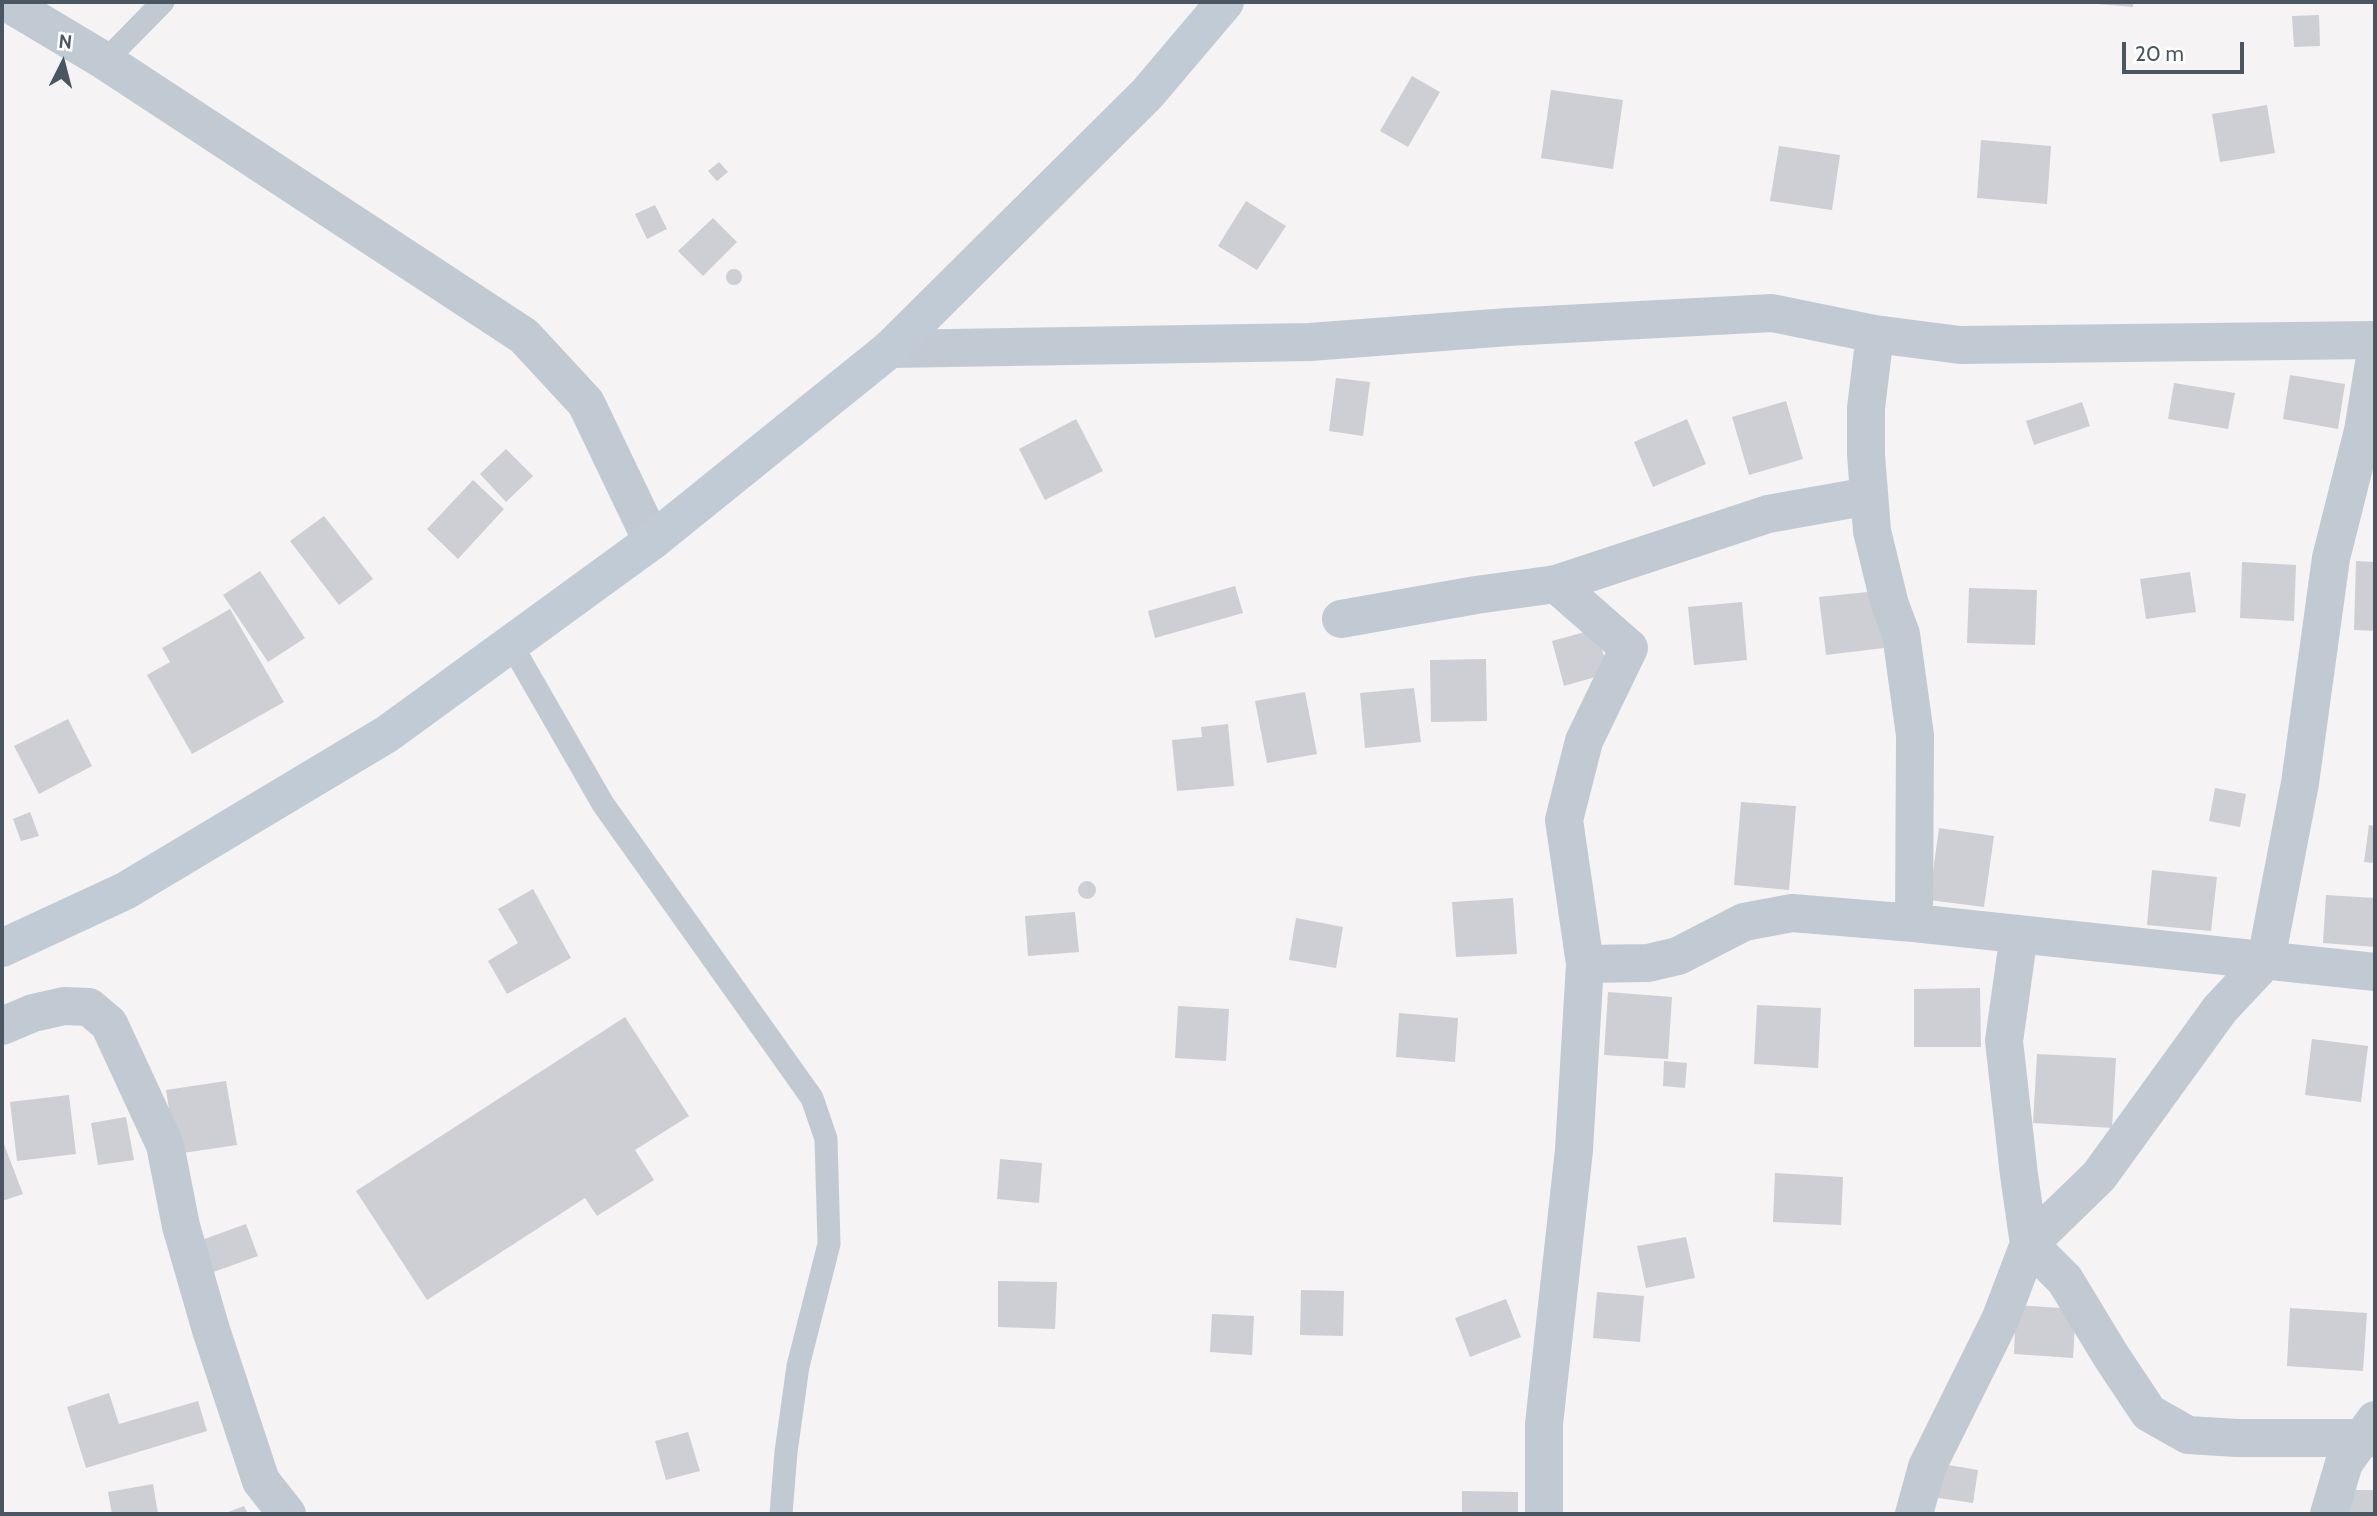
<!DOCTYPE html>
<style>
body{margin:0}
#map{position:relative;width:2377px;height:1516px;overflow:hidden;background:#f5f3f3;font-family:Cabin,sans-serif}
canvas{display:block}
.frame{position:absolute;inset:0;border:4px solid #4a5661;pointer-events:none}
.north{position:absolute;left:28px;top:28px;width:70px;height:70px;-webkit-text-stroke:5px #fff;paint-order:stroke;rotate:6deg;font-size:19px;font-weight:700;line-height:28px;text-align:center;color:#4a5661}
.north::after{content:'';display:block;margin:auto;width:24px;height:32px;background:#4a5661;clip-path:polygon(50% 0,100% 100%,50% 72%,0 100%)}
.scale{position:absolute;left:2122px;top:42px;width:122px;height:32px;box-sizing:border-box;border:4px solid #4a5661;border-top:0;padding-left:9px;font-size:21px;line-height:24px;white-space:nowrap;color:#4a5661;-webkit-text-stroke:5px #fff;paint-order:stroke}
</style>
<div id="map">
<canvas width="2377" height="1516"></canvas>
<div class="frame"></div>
<div class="north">N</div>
<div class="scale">20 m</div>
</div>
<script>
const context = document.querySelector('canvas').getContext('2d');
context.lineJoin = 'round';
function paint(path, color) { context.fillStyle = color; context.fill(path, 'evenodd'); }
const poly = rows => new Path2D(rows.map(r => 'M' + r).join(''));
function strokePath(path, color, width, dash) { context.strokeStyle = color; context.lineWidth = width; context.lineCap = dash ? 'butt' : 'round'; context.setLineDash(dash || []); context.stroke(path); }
paint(poly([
 [2098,2,2133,2,2133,7,2098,4],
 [2319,15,2320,46,2294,47,2292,16],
 [1412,76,1440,92,1408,147,1380,131],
 [1551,90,1623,100,1613,169,1541,158],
 [2267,105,2275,153,2220,162,2212,114],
 [1981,140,2051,146,2047,204,1977,198],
 [1779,146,1840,155,1832,210,1770,201],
 [719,162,728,172,717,181,708,171],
 [1246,201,1286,226,1257,270,1218,246],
 [655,205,667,229,647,239,635,214],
 [713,218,737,242,703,276,678,251],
 '726 277a8 8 0 1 1 16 0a8 8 0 1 1-16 0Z',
 [2290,375,2345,384,2338,429,2283,419],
 [1336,378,1370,382,1363,436,1329,431],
 [2174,383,2235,393,2228,429,2168,419],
 [1786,401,1803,459,1749,475,1732,417],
 [2082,402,2090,426,2034,445,2026,421],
 [1076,419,1103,471,1045,500,1019,449],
 [1687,419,1706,464,1653,487,1634,442],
 [506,449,533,476,506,502,480,474],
 [473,480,504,509,458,559,427,529],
 [324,516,373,579,339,605,290,541],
 [2356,561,2375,562,2375,631,2354,630],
 [2242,562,2296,565,2294,621,2240,618],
 [260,571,305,638,268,662,223,595],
 [2190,572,2196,612,2146,619,2140,579],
 [1235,586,1243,613,1155,638,1148,611],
 [1969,588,2037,590,2035,645,1967,643],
 [1877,591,1884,648,1826,655,1819,597],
 [1742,602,1747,660,1694,665,1688,607],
 [230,609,284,702,192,754,147,675,170,662,162,648],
 [1596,629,1609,673,1564,686,1552,641],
 [1486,659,1487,721,1431,722,1430,660],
 [1414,688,1421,742,1365,748,1360,693],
 [1305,692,1317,754,1267,763,1255,701],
 [68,719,92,766,39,794,14,746],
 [1228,724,1234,786,1177,791,1172,740,1202,737,1201,727],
 [2215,788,2246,794,2240,827,2209,821],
 [1741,802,1796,806,1789,890,1734,885],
 [30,812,39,836,21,841,13,819],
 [2369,825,2375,826,2375,863,2364,862],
 [1939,828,1994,836,1984,907,1929,900],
 [2152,870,2217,877,2211,931,2147,925],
 '1078 890a9 9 0 1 1 18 0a9 9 0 1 1-18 0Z',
 [533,889,571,958,507,994,488,961,518,943,498,909],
 [2326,895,2375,898,2375,947,2323,943],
 [1513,898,1517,954,1456,957,1452,902],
 [1075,912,1079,952,1028,956,1025,916],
 [1296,918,1343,927,1336,968,1289,960],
 [1980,988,1981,1047,1914,1047,1914,989],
 [1608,992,1672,997,1668,1059,1604,1055],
 [1757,1005,1821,1008,1818,1068,1754,1064],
 [1178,1006,1229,1009,1226,1061,1175,1058],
 [1399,1013,1458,1018,1455,1062,1396,1057],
 [625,1017,689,1116,635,1150,654,1180,597,1216,585,1198,427,1300,356,1191],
 [2312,1039,2368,1046,2361,1102,2305,1095],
 [2037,1054,2116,1058,2112,1128,2033,1123],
 [1664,1061,1687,1063,1685,1088,1663,1086],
 [226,1081,237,1145,176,1154,166,1090],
 [69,1095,76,1154,17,1161,10,1102],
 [126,1117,134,1160,98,1165,91,1123],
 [2,1139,23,1194,2,1201],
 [1000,1159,1042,1163,1039,1203,997,1199],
 [1775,1173,1843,1177,1841,1225,1773,1222],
 [246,1224,258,1256,208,1274,196,1242],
 [1686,1237,1695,1278,1646,1288,1637,1246],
 [998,1281,1057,1282,1055,1329,998,1327],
 [1301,1290,1344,1291,1343,1336,1300,1335],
 [1597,1292,1644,1296,1640,1342,1593,1338],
 [1506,1299,1521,1337,1470,1357,1455,1318],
 [2016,1305,2076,1309,2073,1358,2014,1354],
 [2290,1308,2367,1313,2363,1371,2287,1366],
 [1212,1314,1254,1316,1252,1355,1210,1352],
 [109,1393,119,1424,198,1401,207,1431,86,1468,67,1407],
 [688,1432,700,1471,666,1480,655,1441],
 [1930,1462,1978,1470,1973,1503,1925,1496],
 [153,1484,158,1514,112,1514,108,1492],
 [2347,1490,2375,1490,2375,1514,2347,1514],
 [1462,1491,1518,1492,1518,1514,1462,1514],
 [244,1506,248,1514,223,1514]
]), '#cdcfd5');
strokePath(poly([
 [105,61,163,2],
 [511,644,603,804,812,1098,826,1139,829,1244,798,1366,786,1452,781,1514]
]), '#c1cad2', 23);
strokePath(poly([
 [6,2,105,61,524,336,586,403,652,541],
 [1875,334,1866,408,1866,455,1872,531,1890,605,1901,634,1915,735,1914,923],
 [890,349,1310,342,1508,327,1772,313,1875,334,1960,345,2375,340],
 [2375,357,2363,431,2331,558,2300,783,2266,960,2220,1009,2099,1176,2029,1244,2065,1280,2111,1356,2149,1413,2188,1435,2237,1438,2375,1438],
 [1341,619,1476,595,1556,584,1768,514,1869,496],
 [1585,964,1648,963,1678,956,1744,922,1792,913,1914,923,2375,972],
 [2,1026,33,1013,64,1006,89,1007,109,1024,165,1145,181,1226,211,1330,261,1481,287,1514],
 [1544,1514,1544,1424,1574,1150,1585,964,1564,820,1584,741,1629,648,1556,584],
 [1914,1514,1927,1467,2000,1320,2029,1244,2019,1175,2004,1041,2019,934],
 [2329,1514,2344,1463,2375,1420]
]), '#c1cad2', 38);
strokePath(poly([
 [2,948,125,891,387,734,652,541,890,349,1147,94,1225,2]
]), '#c1cbd6', 38);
</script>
